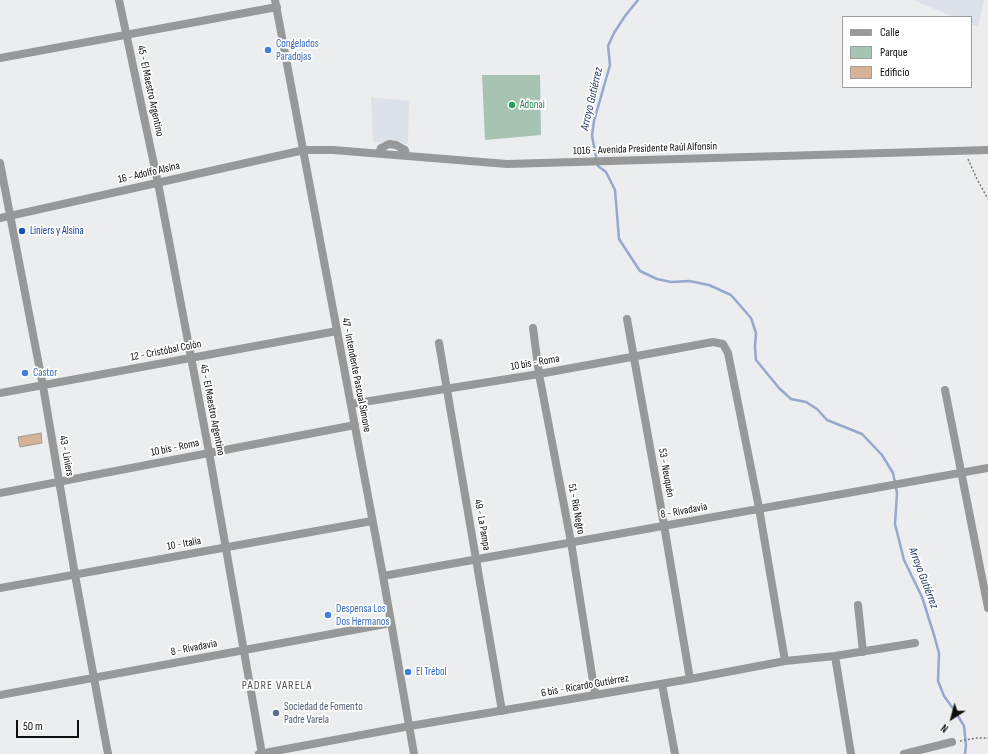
<!DOCTYPE html>
<html>
<head>
<meta charset="utf-8">
<style>
	body { margin:0 }
	#map { position:relative; width:988px; height:754px; overflow:hidden; background:#ecedef; font-family:"Sofia Sans Condensed",sans-serif }
	canvas { display:block }
	.legend { position:absolute; left:842px; top:16px; width:130px; height:72px; box-sizing:border-box; background:#fff; border:1px solid #9f9f9f; margin:0; padding:5px 7px; list-style:none; font-size:12px; color:#0f0f10 }
	.legend li { display:flex; align-items:center; gap:8px; height:20px }
	.legend b { width:20px; border:1px solid #9f9f9f }
	.north { position:absolute; left:932px; top:698px; width:40px; height:40px; -webkit-text-stroke:3px #fff; paint-order:stroke; rotate:216deg; font-size:11px; font-weight:700; line-height:16px; text-align:center; color:#0f0f10 }
	.north::after { content:''; display:block; margin:auto; width:14px; height:18px; background:#0f0f10; clip-path:polygon(50% 0,100% 100%,50% 72%,0 100%) }
	.scale { position:absolute; left:16px; top:720px; width:63px; height:18px; box-sizing:border-box; border:2px solid #0f0f10; border-top:0; padding-left:5px; font-size:12px; line-height:14px; white-space:nowrap; color:#0f0f10; -webkit-text-stroke:3px #fff; paint-order:stroke }
</style>
</head>
<body>
<div id="map">
<canvas width="988" height="754"></canvas>
<ul class="legend">
<li><b style="height:5px;background:#979899"></b>Calle</li>
<li><b style="height:11px;background:#a7c3b1"></b>Parque</li>
<li><b style="height:11px;background:#d7b296"></b>Edificio</li>
</ul>
<div class="north">N</div>
<div class="scale">50 m</div>
</div>
<script>
const ctx = document.querySelector('canvas').getContext('2d');
ctx.lineJoin = 'round';
function paint(path, color) { ctx.fillStyle = color; ctx.fill(path, 'evenodd'); }
const shape = rows => new Path2D(rows.map(r => 'M' + r).join(''));
function strokePath(path, color, width, dash) { ctx.strokeStyle = color; ctx.lineWidth = width; ctx.lineCap = dash ? 'butt' : 'round'; ctx.setLineDash(dash || []); ctx.stroke(path); }
function write(font, color, halo, rows, align = 'center') {
  ctx.font = font + ' "Sofia Sans Condensed",sans-serif'; ctx.lineWidth = 3.5; ctx.setLineDash([]); ctx.textBaseline = 'middle'; ctx.strokeStyle = halo; ctx.fillStyle = color; for (const [text, x, y, turn = 0] of rows) {
    ctx.save(); ctx.translate(x, y); ctx.rotate((+turn || 0) * Math.PI / 180); ctx.textAlign = isNaN(turn) ? turn : align; if (halo) ctx.strokeText(text, 0, 0); ctx.fillText(text, 0, 0); ctx.restore();
  }
}
paint(shape([
	[913,0,984,0,978,27,971,24,971,17,954,17],
	[371,97,409,101,408,144,373,142]
]), '#dde2ea');
paint(shape([
	[482,75,540,75,541,135,485,140]
]), '#a7c3b1');
strokePath(shape([
	[638,0,625,16,614,33,608,46,610,65,594,121,592,136,598,166,606,172,615,190,619,239,640,271,657,279,671,282,689,281,709,285,731,295,751,318,756,333,755,347,756,360,779,388,791,399,806,402,817,409,827,420,862,434,882,455,893,473,897,493,895,524,904,560,922,597,934,635,939,653,938,681,944,696,955,711,964,726,966,745,965,754]
]), '#96a8ce', 2.5);
const building = shape([
	[41,433,42,443,20,447,18,437,41,433]
]);
paint(building, '#d7b296');
strokePath(building, '#9e9c9b', 1);
strokePath(shape([
	[968,159,977,179,988,199],
	[960,741,977,738,988,738]
]), '#79797b', 1.5, [2, 2]);
strokePath(shape([
	[119,0,158,183,209,452,262,754],
	[275,0,383,576,414,754],
	[0,58,277,7],
	[379,153,381,148,389,144,396,145,405,150,406,155],
	[0,163,43,386,75,575,108,754],
	[0,218,304,150,333,150,507,164,988,150],
	[627,319,664,525,690,679],
	[533,328,539,374,571,542,595,694],
	[439,343,502,711],
	[945,390,988,608],
	[0,393,337,331],
	[351,404,539,374,713,342,723,344,728,353,759,508,785,661],
	[0,493,355,425],
	[383,576,988,468],
	[0,588,372,521],
	[858,605,863,652],
	[835,656,851,754],
	[662,684,675,754],
	[0,695,391,623],
	[259,754,410,726,690,679,785,661,835,656,915,643],
	[904,754,952,742]
]), '#979899', 8);
for (const [x, y, r, color] of [
	[268,50,4,"#3f7fe0"],
	[512,105,4,"#2e9e5b"],
	[22,231,4,"#1a4fb4"],
	[25,373,4,"#3f7fe0"],
	[328,615,4,"#3f7fe0"],
	[408,672,4,"#3f7fe0"],
	[276,713,4,"#5c6f8a"]
]) { const dot = new Path2D(); dot.arc(x, y, r, 0, 2 * Math.PI); ctx.fillStyle = color; ctx.fill(dot); strokePath(dot, '#fff', 1.5); }
write('11px', '#366cbe', '#fff', [
	["Congelados",276,44],
	["Paradojas",276,57],
	["Castor",33,373],
	["Despensa Los",336,609],
	["Dos Hermanos",336,622],
	["El Trébol",416,672]
], 'left');
write('11px', '#0f0f10', '#fff', [
	["45 - El Maestro Argentino",150,91,78],
	["1016 - Avenida Presidente Raúl Alfonsín",645,149,-2],
	["16 - Adolfo Alsina",149,173,-13],
	["12 - Cristóbal Colón",166,351,-11],
	["10 bis - Roma",535,363,-10],
	["47 - Intendente Pascual Simone",356,375,79],
	["45 - El Maestro Argentino",212,410,79],
	["10 bis - Roma",175,448,-12],
	["43 - Liniers",66,456,80],
	["53 - Neuquén",666,473,80],
	["51 - Río Negro",576,509,79],
	["8 - Rivadavia",684,511,-10],
	["49 - La Pampa",482,525,80],
	["10 - Italia",184,544,-10],
	["8 - Rivadavia",194,648,-11],
	["6 bis - Ricardo Gutiérrez",585,686,-10]
]);
write('11px', '#27864d', '#fff', [
	["Adonai",520,105]
], 'left');
write('11px', '#164399', '#fff', [
	["Liniers y Alsina",30,231]
], 'left');
write('11px', '#4e5e75', '#fff', [
	["Sociedad de Fomento",284,707],
	["Padre Varela",284,720]
], 'left');
write('italic 12px', '#1c305f', '#fff', [
	["Arroyo Gutiérrez",592,99,-77],
	["Arroyo Gutiérrez",923,578,69]
]);
ctx.letterSpacing = '1px';
write('12px', '#505153', '#fff', [
	["PADRE VARELA",277,686]
]);
ctx.letterSpacing = '0px';
</script>
</body>
</html>
